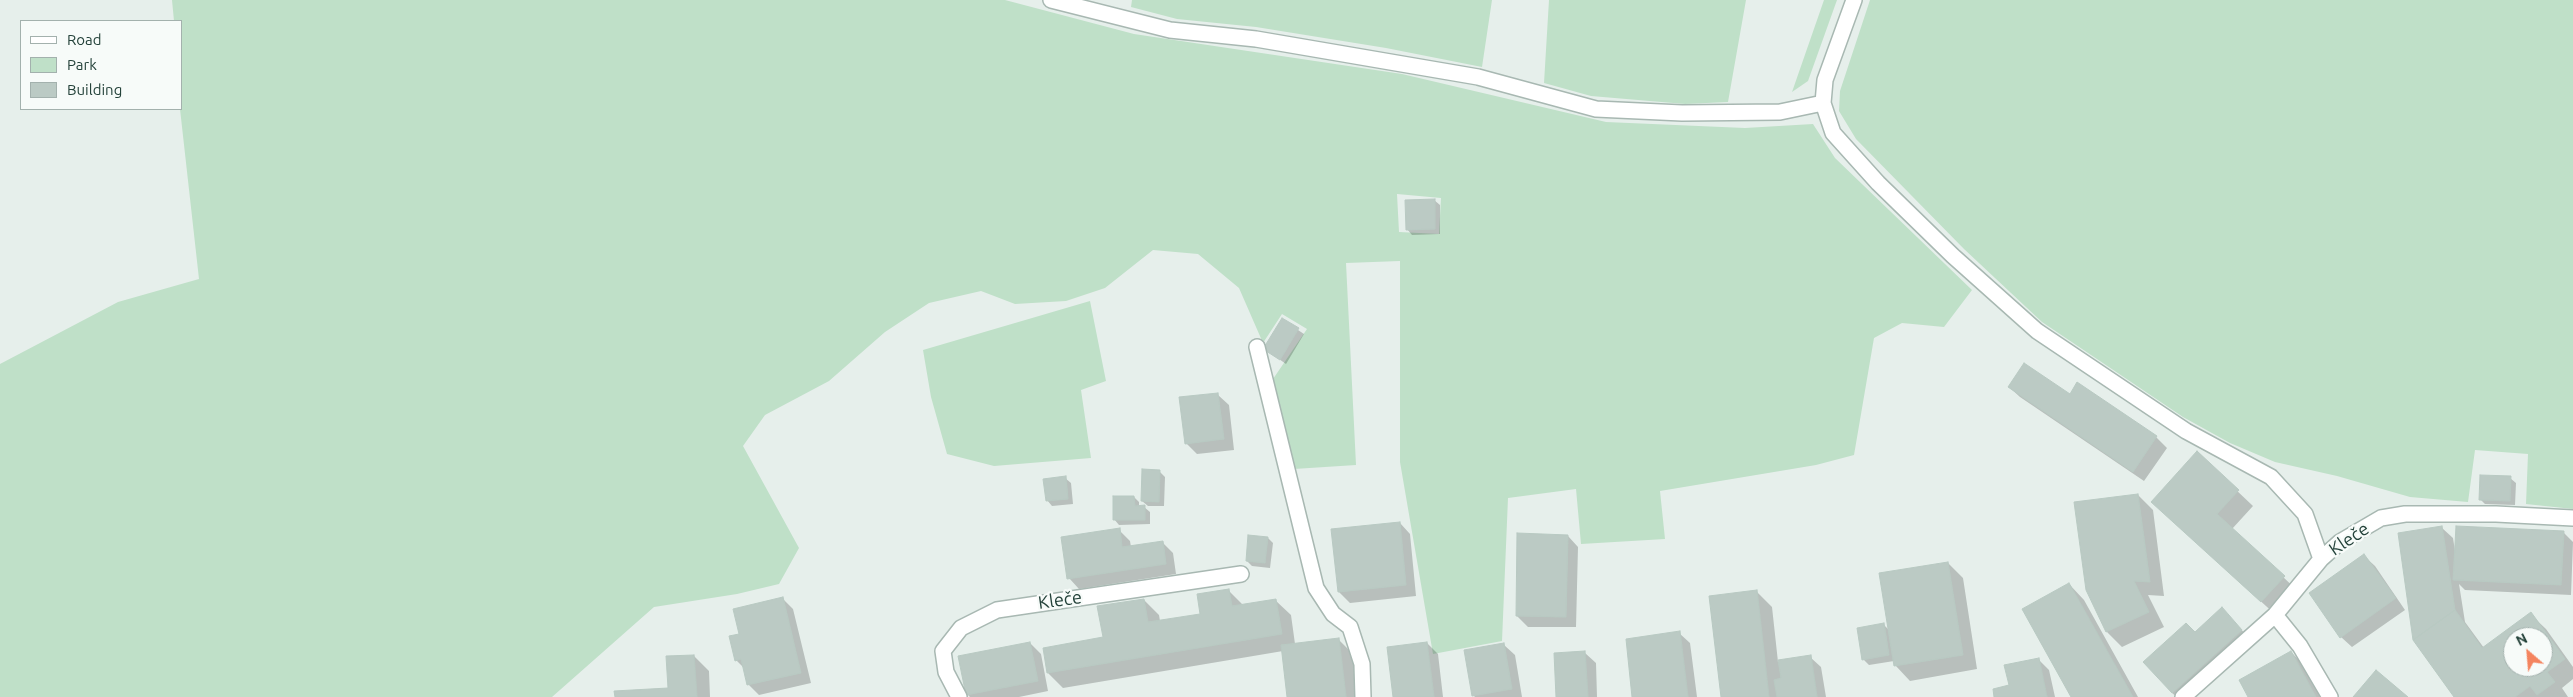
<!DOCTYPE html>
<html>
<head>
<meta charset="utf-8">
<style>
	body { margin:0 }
	#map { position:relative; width:2573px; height:697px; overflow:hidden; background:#e6efeb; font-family:Ubuntu,sans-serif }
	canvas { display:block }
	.legend { position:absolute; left:20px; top:20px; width:162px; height:90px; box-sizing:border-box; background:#f7fbf9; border:1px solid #a3b1ad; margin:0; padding:6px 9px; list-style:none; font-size:15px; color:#24423a }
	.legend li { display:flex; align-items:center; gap:10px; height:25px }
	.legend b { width:25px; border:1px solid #a3b1ad }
	.north { position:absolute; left:2503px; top:627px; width:50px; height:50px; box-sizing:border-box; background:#f7fbf9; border:1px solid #a3b1ad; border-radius:50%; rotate:333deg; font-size:14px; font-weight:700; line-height:20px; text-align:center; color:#24423a }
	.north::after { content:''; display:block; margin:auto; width:18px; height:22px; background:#f4845f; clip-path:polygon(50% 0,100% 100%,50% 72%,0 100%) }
</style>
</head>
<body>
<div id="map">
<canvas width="2573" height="697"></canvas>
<ul class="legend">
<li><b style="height:6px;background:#fff"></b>Road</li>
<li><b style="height:14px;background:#bfe0c8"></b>Park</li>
<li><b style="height:14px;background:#bbcac4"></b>Building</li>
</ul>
<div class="north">N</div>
</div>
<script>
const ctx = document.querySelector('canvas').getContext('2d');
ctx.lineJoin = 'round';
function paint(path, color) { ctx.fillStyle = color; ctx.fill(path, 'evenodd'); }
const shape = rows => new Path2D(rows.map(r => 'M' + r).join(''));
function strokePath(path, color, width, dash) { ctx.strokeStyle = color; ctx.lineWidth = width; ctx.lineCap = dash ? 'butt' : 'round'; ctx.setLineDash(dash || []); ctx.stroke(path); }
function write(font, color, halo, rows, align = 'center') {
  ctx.font = font + ' Ubuntu,sans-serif'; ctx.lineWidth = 4.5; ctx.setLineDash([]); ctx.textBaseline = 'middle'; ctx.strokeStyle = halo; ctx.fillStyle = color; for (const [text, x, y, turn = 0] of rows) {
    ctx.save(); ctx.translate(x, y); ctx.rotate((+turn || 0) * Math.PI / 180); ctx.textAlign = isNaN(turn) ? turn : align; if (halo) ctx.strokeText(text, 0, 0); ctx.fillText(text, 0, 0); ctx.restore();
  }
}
paint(shape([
	[172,0,1005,0,1134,34,1402,74,1606,122,1745,128,1813,124,1835,158,1972,290,1944,327,1902,323,1874,338,1854,455,1816,465,1660,491,1665,539,1581,544,1576,489,1508,498,1502,641,1433,654,1400,462,1400,261,1346,263,1356,465,1294,469,1273,379,1307,329,1282,314,1263,343,1239,288,1198,254,1153,250,1105,288,1066,301,1015,304,981,291,929,303,885,332,829,381,765,415,743,446,799,548,779,584,737,594,654,607,552,697,0,697,0,364,118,302,199,279,180,109,181,21,174,21],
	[1397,194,1441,198,1439,234,1399,232],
	[1132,0,1492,0,1482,67,1386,48,1256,27,1177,19,1131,7],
	[1549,0,1746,0,1728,102,1685,104,1591,96,1544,83],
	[1824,0,1837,0,1808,81,1792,92],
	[1870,0,2573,0,2573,509,2526,504,2528,454,2475,450,2468,502,2410,497,2337,476,2275,462,2230,443,2183,417,2042,322,1964,249,1856,139,1839,111,1840,91],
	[1090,301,1106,381,1081,390,1091,458,994,466,947,454,931,397,923,350]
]), '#bfe0c8');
paint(shape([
	[1434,200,1440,205,1440,234,1412,235,1407,229],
	[1283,320,1304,334,1286,364,1265,349],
	[2009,387,2156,437,2167,448,2144,481,2020,397],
	[1218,395,1229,405,1234,450,1197,454,1186,443],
	[2197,453,2253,506,2232,529,2299,592,2277,616,2168,517],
	[1159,471,1165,477,1164,506,1148,506,1142,501],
	[1065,478,1071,483,1073,504,1052,506,1047,500],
	[2510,478,2516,483,2515,505,2485,504,2480,499],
	[2138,495,2153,510,2164,596,2148,595,2164,627,2122,647,2107,632,2087,590],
	[1134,497,1139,502,1139,507,1144,507,1150,512,1150,524,1119,525,1114,519],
	[1400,523,1410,534,1416,596,1350,603,1339,592],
	[2442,528,2453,538,2455,551,2563,532,2573,542,2571,595,2465,590,2459,584,2465,622,2484,648,2530,614,2546,629,2573,667,2573,679,2562,688,2568,697,2456,697],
	[2513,637,2543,637,2543,667,2513,667],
	[1119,530,1130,541,1131,547,1162,542,1173,553,1176,574,1079,589,1069,578],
	[1568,536,1578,547,1576,627,1528,627,1517,616],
	[1268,538,1273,543,1270,568,1252,566,1247,561],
	[2364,556,2375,566,2405,610,2352,647,2341,637],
	[1948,563,1963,578,1977,669,1910,681,1895,665,1894,661,1869,665,1864,660,1883,624,1889,630],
	[2069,584,2084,600,2138,697,2073,697],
	[1228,590,1244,606,1275,600,1291,615,1295,644,1338,639,1353,654,1359,697,1289,697,1283,651,1063,688,1048,673,1104,638,1144,600,1159,615,1160,621,1202,615],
	[1757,592,1772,607,1778,662,1810,657,1821,667,1826,697,1722,697],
	[782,598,793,609,811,683,759,695,748,684,744,668,736,660,741,635],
	[2222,609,2252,641,2177,697,2172,693,2195,634],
	[1679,633,1690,643,1697,697,1634,697],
	[1030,643,1041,654,1048,691,1019,697,970,697,967,694],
	[1427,643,1438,654,1443,697,1394,697],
	[1504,645,1515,655,1522,697,1475,697,1473,695],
	[2291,652,2302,663,2320,697,2250,697],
	[1585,653,1596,663,1597,697,1557,697],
	[694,656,709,671,710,697,616,697,670,689],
	[2038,659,2049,670,2055,697,1996,697]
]), '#0003');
const building = shape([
	[1435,199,1435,229,1406,230,1405,200,1435,199],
	[1282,318,1299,328,1280,360,1263,349,1282,318],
	[2024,363,2070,394,2077,382,2157,436,2133,472,2008,387,2024,363],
	[1218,393,1224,439,1185,444,1179,397,1218,393],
	[2197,451,2239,490,2217,514,2285,576,2261,602,2151,502,2197,451],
	[1142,469,1160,470,1159,502,1141,501,1142,469],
	[2480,475,2511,476,2510,501,2479,500,2480,475],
	[1066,476,1068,499,1046,501,1043,479,1066,476],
	[2138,494,2150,582,2134,581,2149,612,2106,632,2086,590,2074,502,2138,494],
	[1113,496,1134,496,1135,506,1145,505,1145,520,1113,520,1113,496],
	[1400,522,1406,585,1338,592,1331,529,1400,522],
	[2442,526,2455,610,2413,640,2398,533,2442,526],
	[2456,526,2564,531,2561,585,2453,580,2456,526],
	[1120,528,1122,547,1163,541,1166,564,1067,579,1061,537,1120,528],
	[1517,533,1568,535,1566,617,1516,616,1517,533],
	[1248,535,1268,537,1265,563,1246,561,1248,535],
	[2364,554,2396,598,2340,638,2309,593,2364,554],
	[1948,562,1963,655,1894,666,1879,573,1948,562],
	[2069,583,2133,697,2071,697,2022,609,2069,583],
	[1229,589,1232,606,1276,599,1282,634,1047,673,1043,648,1103,637,1097,606,1144,599,1148,622,1200,614,1197,594,1229,589],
	[1757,590,1769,697,1721,697,1709,596,1757,590],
	[783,597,801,673,747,685,741,659,735,661,729,636,739,634,733,609,783,597],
	[2222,607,2242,630,2172,693,2143,662,2186,623,2195,632,2222,607],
	[2455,610,2482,648,2531,612,2565,659,2547,672,2555,682,2537,695,2530,686,2515,697,2454,697,2413,640,2455,610],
	[2513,637,2543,637,2543,667,2513,667,2513,637],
	[1884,623,1889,655,1862,660,1857,628,1884,623],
	[1680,631,1688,697,1632,697,1626,639,1680,631],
	[1339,638,1346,697,1287,697,1281,645,1339,638],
	[1030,642,1038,681,966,695,958,656,1030,642],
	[1427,642,1434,697,1393,697,1387,647,1427,642],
	[1504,643,1512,689,1472,696,1464,650,1504,643],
	[1585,651,1588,697,1556,697,1554,653,1585,651],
	[2291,651,2316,697,2248,697,2239,680,2291,651],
	[694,655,697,697,615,697,614,691,668,688,666,656,694,655],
	[1811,655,1817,697,1777,697,1774,680,1781,678,1778,660,1811,655],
	[2039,658,2047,697,1994,697,1993,689,2009,685,2004,665,2039,658],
	[2376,670,2408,697,2353,697,2376,670]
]);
paint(building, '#bbcac4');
strokePath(building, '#b8c9c2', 1);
const minor = shape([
	[1051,0,1170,30,1256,39,1478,77,1596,109,1682,113,1780,112,1823,103],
	[1854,0,1825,80,1823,103,1833,133,1878,183,1953,256,2037,331,2186,431,2271,477,2305,514,2321,559],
	[1257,347,1316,588,1333,614,1350,627,1362,664,1363,697],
	[2275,615,2300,646,2330,697],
	[959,697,946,672,943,651,961,628,997,610,1241,574],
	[2183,697,2275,615,2321,559,2340,542,2381,518,2405,514,2496,514,2573,518]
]);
strokePath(minor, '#a8b8b2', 18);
strokePath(minor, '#fff', 15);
write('18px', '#24423a', '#f7fbf9', [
	["Kleče",2349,539,-34],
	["Kleče",1060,600,-8]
]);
</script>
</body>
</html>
